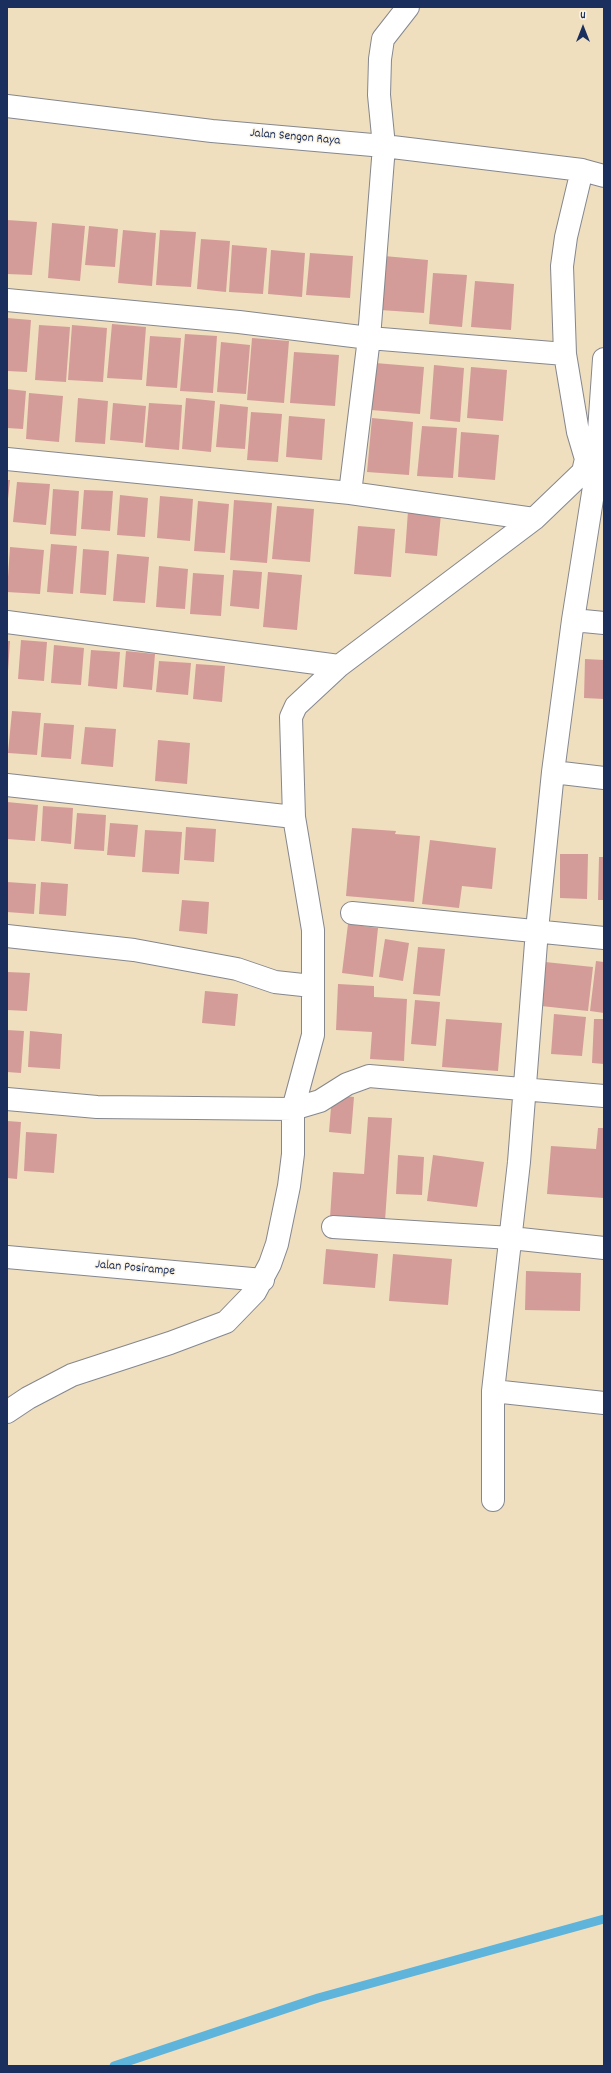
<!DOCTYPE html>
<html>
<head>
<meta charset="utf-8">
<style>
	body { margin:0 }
	#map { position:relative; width:611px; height:2073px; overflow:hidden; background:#efdfbf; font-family:Dekko,sans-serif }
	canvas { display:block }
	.frame { position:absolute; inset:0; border:8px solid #1b2f5e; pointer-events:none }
	.north { position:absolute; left:563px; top:8px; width:40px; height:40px; -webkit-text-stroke:3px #fcf5e5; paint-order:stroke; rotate:0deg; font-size:11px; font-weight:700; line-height:16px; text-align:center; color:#1b2f5e }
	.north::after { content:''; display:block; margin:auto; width:14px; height:18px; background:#1b2f5e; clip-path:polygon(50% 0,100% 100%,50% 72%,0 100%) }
</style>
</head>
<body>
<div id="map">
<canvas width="611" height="2073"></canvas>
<div class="frame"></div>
<div class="north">U</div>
</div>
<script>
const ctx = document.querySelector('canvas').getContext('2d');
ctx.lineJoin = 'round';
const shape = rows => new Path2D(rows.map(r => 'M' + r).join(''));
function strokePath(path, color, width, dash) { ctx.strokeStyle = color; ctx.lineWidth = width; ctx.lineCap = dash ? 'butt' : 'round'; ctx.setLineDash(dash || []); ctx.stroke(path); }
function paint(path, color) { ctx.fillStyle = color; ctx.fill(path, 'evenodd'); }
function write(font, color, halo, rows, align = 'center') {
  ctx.font = font + ' Dekko,sans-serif'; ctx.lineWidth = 3; ctx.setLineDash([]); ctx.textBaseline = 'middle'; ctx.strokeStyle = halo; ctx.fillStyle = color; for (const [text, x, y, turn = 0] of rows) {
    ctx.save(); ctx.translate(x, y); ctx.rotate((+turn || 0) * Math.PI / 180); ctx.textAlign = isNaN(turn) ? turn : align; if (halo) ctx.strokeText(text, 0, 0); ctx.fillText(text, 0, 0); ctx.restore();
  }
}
strokePath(shape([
	[114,2066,318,1998,604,1919]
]), '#5eb4db', 9);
paint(shape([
	[7,220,37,222,32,275,7,274],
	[52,223,85,226,80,281,48,278],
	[89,226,118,229,115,267,85,265],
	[123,230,156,233,152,286,118,283],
	[160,230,196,232,191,287,156,285],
	[201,239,230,241,226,292,197,289],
	[232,245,267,248,263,294,229,292],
	[271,250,305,253,302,297,268,294],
	[310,253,353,256,350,298,306,295],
	[384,256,428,260,424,313,380,310],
	[433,273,467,275,462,327,429,324],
	[475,281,514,284,511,330,471,327],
	[7,318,31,320,27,372,7,371],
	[112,324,146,327,142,380,107,378],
	[39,325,70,327,66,382,35,380],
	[72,325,107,328,103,382,68,380],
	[185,334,217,336,213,393,180,391],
	[150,336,181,338,177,388,146,386],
	[252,338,289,341,284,403,247,400],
	[221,342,250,345,246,394,217,392],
	[294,352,339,355,335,406,290,403],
	[375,363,424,367,420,414,371,410],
	[434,365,464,368,460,422,430,419],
	[471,367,507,370,503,421,467,418],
	[7,389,26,391,23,429,7,428],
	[29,393,63,396,59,442,26,439],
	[78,398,108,401,105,444,75,442],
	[186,398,215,401,211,452,182,449],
	[113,403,146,406,143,443,110,440],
	[149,403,182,405,179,450,145,447],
	[220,404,248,407,245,449,216,447],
	[251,412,282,414,278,462,247,460],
	[289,416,325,419,322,460,286,457],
	[372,418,413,422,409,475,367,472],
	[422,426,457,428,453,478,417,476],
	[461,432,499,435,495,480,458,477],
	[7,480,10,480,8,499,7,499],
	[17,482,50,484,46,525,13,522],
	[53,489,79,491,76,536,50,534],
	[84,490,113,491,110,531,81,529],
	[120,495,148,498,145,537,117,535],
	[160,496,193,499,190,541,157,538],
	[234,500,272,503,267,563,230,560],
	[198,501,229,504,225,553,194,551],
	[277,506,314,509,310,562,272,559],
	[408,511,441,514,437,556,405,553],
	[358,526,395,529,391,577,354,574],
	[51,544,77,546,73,594,47,592],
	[10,547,44,550,40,594,7,592],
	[83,549,109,551,106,595,80,593],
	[117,554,149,557,145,603,113,601],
	[159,566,188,569,185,609,156,607],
	[233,570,262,572,259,609,230,606],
	[268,572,302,575,297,630,263,627],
	[193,573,224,575,221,616,190,614],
	[21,640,47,642,44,681,18,679],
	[7,641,10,641,8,671,7,671],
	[54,645,84,648,81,685,51,683],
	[91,650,120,652,117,689,88,686],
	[126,651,155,654,152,690,123,687],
	[585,659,604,660,604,699,584,698],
	[159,661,191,663,188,695,156,692],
	[196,664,225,666,222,702,193,699],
	[12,711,41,713,37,755,8,753],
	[44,723,74,725,71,759,41,757],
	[85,727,116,729,113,767,81,764],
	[158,740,190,743,187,784,155,781],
	[7,802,38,805,35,841,7,839],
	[43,806,73,808,71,844,41,841],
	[77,813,106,815,104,851,74,849],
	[110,823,138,825,135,857,107,855],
	[186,827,216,829,214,862,184,860],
	[352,828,396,831,395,834,420,836,414,902,346,896],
	[145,830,182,832,179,874,142,872],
	[430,840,496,848,492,889,462,886,459,908,422,904],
	[560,854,588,854,587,899,560,898],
	[599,857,604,857,604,900,598,900],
	[7,882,36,884,34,914,7,912],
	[41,882,68,884,66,916,39,914],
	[182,900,209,902,207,934,179,931],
	[348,924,378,928,373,977,342,973],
	[385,939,409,943,403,981,379,977],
	[418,947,445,949,440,996,413,994],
	[596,961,604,962,604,1013,590,1011],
	[545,962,593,967,588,1011,541,1006],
	[7,972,30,973,27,1011,7,1010],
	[338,984,374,986,374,997,407,999,404,1061,370,1059,372,1032,336,1030],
	[205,991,238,994,235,1026,202,1023],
	[415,1000,440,1002,436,1046,411,1044],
	[554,1014,586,1017,582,1056,551,1054],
	[446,1019,502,1023,498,1071,442,1067],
	[594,1019,604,1019,604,1064,592,1063],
	[7,1030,24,1031,21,1073,7,1072],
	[30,1031,62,1034,60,1069,28,1067],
	[332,1095,354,1097,351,1134,329,1132],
	[368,1117,392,1118,385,1221,330,1218,333,1172,364,1174],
	[7,1121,21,1122,17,1179,7,1178],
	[598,1128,604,1128,604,1198,547,1194,551,1146,596,1149],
	[26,1132,57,1134,54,1173,24,1171],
	[398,1155,424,1157,422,1195,396,1194],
	[433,1155,484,1162,477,1207,427,1201],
	[326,1249,378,1254,375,1288,323,1284],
	[393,1254,452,1259,448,1305,389,1301],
	[526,1271,581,1273,580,1311,525,1310]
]), '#d49c98');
const minor = shape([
	[7,106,212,131,384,146,582,170,604,176],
	[7,300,239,322,369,338,565,354],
	[7,459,350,493,534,519],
	[350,493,369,338,384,146,379,95,380,59,383,39,408,7],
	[573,620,604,623],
	[7,622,339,666],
	[553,772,604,778],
	[7,785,294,817],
	[352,913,604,938],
	[7,936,134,950,237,969,275,982,312,986],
	[7,1099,97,1107,293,1109,320,1101,347,1084,369,1076,604,1096],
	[333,1227,511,1238,604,1248],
	[7,1257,263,1280],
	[493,1391,604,1403],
	[7,1412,28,1398,72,1375,170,1343,226,1322,255,1292,270,1264,277,1244,289,1186,293,1154,293,1109,313,1035,313,930,294,817,291,717,296,706,339,666,534,519,583,472,586,459,578,432,565,354,562,266,566,237,582,170],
	[493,1500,493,1391,519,1162,537,930,553,772,573,620,596,474,604,359]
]);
strokePath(minor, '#85878e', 24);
strokePath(minor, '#fff', 22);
write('13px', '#1b2f5e', '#fcf5e5', [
	["Jalan Sengon Raya",295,138,5],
	["Jalan Posirampe",135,1269,5]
]);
</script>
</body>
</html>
